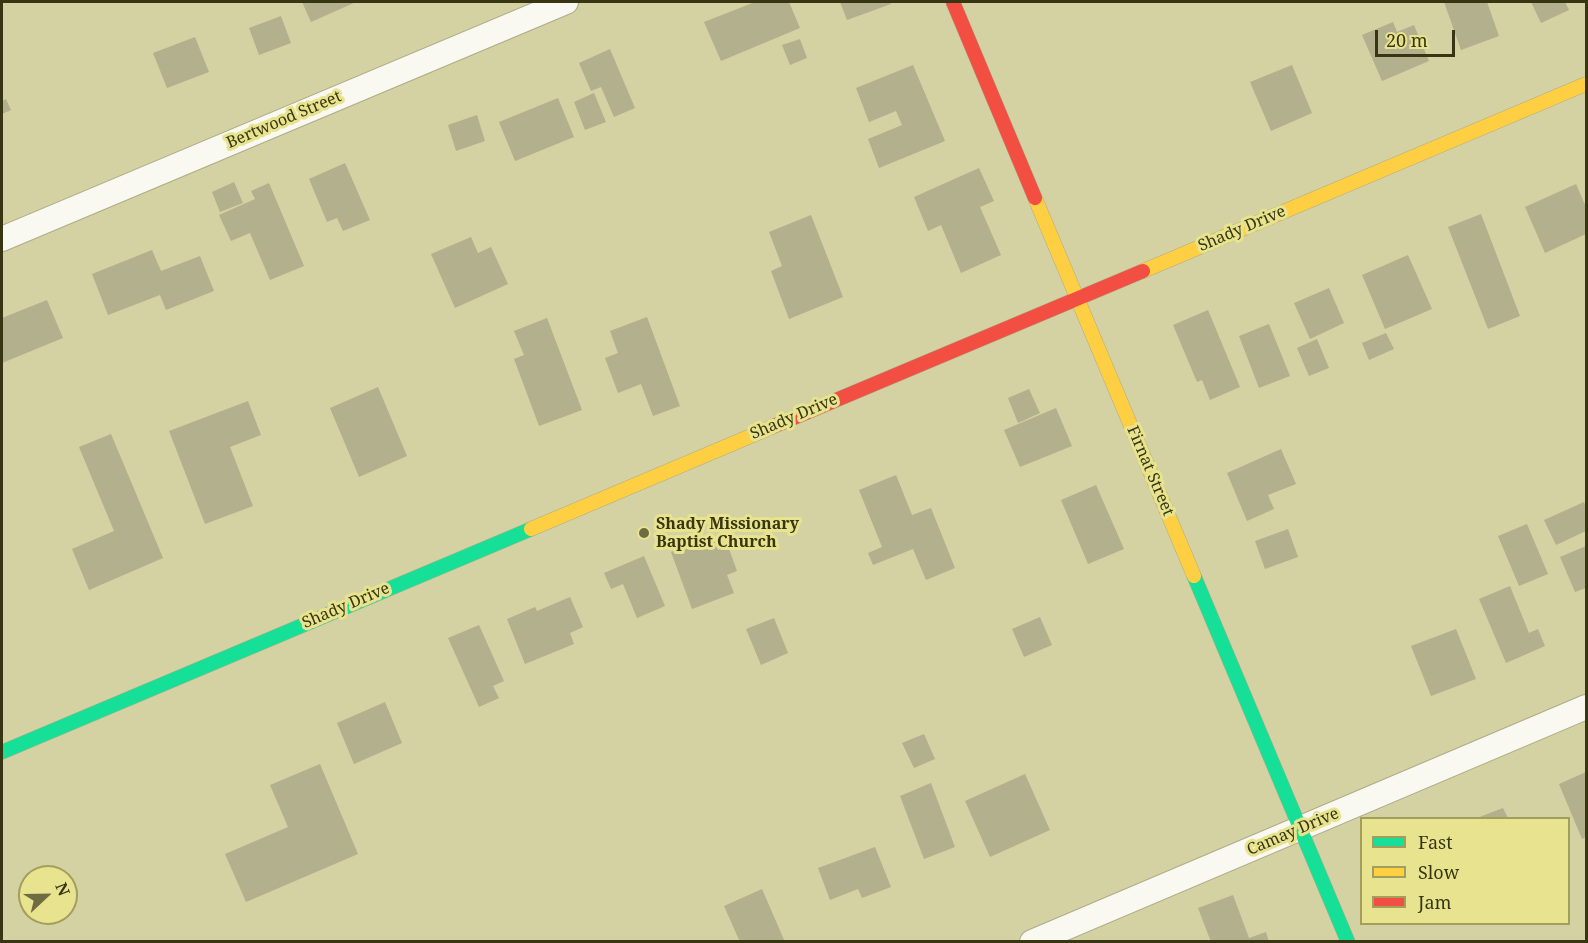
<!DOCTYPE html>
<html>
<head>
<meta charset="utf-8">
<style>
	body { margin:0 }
	#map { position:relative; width:1588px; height:943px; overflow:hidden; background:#d4d1a2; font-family:"Noto Serif",serif }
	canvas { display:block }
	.frame { position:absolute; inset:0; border:3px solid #383612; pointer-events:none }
	.legend { position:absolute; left:1360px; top:817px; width:210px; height:108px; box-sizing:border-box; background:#e8e38e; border:2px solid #a29e5c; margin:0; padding:8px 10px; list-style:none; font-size:18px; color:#383612 }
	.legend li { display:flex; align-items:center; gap:12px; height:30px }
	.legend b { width:30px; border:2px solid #a29e5c }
	.north { position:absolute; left:18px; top:865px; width:60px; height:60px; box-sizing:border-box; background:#e8e38e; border:2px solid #a29e5c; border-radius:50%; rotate:68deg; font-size:16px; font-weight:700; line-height:24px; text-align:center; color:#383612 }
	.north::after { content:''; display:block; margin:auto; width:21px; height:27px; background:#6f6c44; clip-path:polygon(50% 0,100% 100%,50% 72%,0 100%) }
	.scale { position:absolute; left:1375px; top:30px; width:80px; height:27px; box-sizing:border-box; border:3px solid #383612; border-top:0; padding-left:8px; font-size:18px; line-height:21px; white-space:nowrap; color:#383612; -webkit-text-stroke:4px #e8e38e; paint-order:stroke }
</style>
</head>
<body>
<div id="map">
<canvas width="1588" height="943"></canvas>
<div class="frame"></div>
<ul class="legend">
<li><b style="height:8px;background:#16e098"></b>Fast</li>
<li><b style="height:8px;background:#ffcf43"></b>Slow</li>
<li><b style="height:8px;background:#f24e42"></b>Jam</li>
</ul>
<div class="north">N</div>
<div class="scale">20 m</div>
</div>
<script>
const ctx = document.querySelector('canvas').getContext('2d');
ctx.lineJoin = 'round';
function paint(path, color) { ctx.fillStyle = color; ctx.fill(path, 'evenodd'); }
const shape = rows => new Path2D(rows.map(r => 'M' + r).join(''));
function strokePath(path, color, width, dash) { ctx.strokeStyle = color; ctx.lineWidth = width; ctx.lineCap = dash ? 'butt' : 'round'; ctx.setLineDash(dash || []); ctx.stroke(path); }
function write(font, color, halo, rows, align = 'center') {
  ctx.font = font + ' "Noto Serif",serif'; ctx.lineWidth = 6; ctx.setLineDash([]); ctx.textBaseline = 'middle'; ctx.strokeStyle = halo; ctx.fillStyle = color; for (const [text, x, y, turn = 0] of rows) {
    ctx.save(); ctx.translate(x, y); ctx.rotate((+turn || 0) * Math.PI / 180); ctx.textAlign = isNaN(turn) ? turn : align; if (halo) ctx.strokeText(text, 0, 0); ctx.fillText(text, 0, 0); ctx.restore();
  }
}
paint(shape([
	[302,2,356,2,311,22],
	[755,2,789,2,800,28,721,61,704,22],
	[840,2,890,2,891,4,847,20],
	[1444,2,1487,2,1499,36,1461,50],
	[1531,2,1565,2,1569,10,1541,23],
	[281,16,291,43,259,55,249,28],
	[1393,22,1397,32,1414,25,1429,61,1382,81,1362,35],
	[195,37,209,72,167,88,153,53],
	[800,39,807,58,790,65,782,45],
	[610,49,635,108,614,117,601,87,591,91,579,63],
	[913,65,945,141,879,168,868,139,902,125,896,111,869,122,856,88],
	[1292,65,1312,113,1271,131,1250,82],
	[594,93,606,122,585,130,574,102],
	[558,98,574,137,515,161,499,122],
	[6,99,11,110,2,114,2,101],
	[477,115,485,141,456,151,448,125],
	[345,163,370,220,343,231,337,218,327,222,309,179],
	[979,168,994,201,980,207,1001,255,961,273,941,225,928,231,914,197],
	[234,182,243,203,220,212,212,192],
	[269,183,304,266,270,280,250,233,231,241,219,215,255,199,251,191],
	[1576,184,1586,207,1586,234,1545,253,1525,207],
	[1481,214,1520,316,1488,329,1448,227],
	[811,215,843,297,789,319,771,271,782,266,769,232],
	[471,237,478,253,491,247,508,284,455,308,431,254],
	[152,250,161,271,200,256,214,291,166,310,160,295,108,315,92,274],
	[1408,255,1432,309,1385,329,1362,275],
	[1329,288,1344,323,1310,339,1294,303],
	[47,300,63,338,2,363,2,318],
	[1208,310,1240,387,1210,400,1202,380,1197,382,1173,325],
	[647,317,680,406,653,416,641,384,618,393,605,358,618,353,610,331],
	[547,318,582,410,539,426,514,359,524,355,514,331],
	[1269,324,1290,376,1259,388,1239,336],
	[1386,333,1394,349,1369,360,1362,343],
	[1317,339,1329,368,1309,376,1297,348],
	[378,387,407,456,359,477,330,408],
	[1029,389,1040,413,1018,423,1008,398],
	[248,401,261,435,230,447,253,506,205,524,169,431],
	[1056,408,1072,446,1020,467,1004,430],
	[111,434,163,558,89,590,72,549,114,531,79,447],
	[1281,449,1296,484,1268,495,1274,509,1247,521,1227,473],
	[896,475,912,515,931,508,955,568,926,580,913,549,873,565,868,553,882,547,859,490],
	[1096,485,1124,549,1088,564,1061,500],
	[1584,502,1586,508,1586,531,1556,545,1544,520],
	[1527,524,1548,574,1519,586,1498,536],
	[1288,529,1298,557,1265,569,1255,541],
	[713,536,718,550,728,546,737,571,727,575,734,593,692,609,671,552],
	[1586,546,1586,588,1575,592,1560,557],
	[644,556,665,606,637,618,623,584,611,589,604,573],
	[1510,586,1529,633,1538,629,1545,646,1506,663,1479,599],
	[570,597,583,627,570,633,574,644,525,664,507,619,535,607,537,611],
	[1040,617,1052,645,1024,657,1012,629],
	[774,618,788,653,761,665,746,629],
	[479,625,504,681,493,686,499,698,479,707,448,638],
	[1456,629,1476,679,1431,696,1411,646],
	[385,702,402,743,354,764,337,723],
	[924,734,935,759,914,768,902,743],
	[320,764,358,854,246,902,225,854,288,827,270,785],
	[1586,772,1586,837,1582,839,1559,784],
	[1025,774,1050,830,990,857,965,801],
	[931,783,955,847,924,859,900,796],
	[1503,808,1508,818,1477,818],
	[875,847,891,887,862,898,858,889,830,900,818,868],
	[762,889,785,942,740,942,724,906],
	[1233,895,1249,938,1266,932,1269,942,1211,942,1198,908]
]), '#b2b08d');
const street = shape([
	[2,239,566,2],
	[1032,942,1586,707]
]);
const fast = shape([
	[1194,576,1348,942],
	[2,752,531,529]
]);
const slow = shape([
	[1035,198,1194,576],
	[1143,271,1586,84],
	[531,529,772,427]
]);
const jam = shape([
	[953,2,1035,198],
	[772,427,1143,271]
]);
strokePath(street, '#aeac86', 26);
strokePath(fast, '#aeac86', 15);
strokePath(slow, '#aeac86', 15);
strokePath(jam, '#aeac86', 15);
strokePath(street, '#f9f8f1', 24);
strokePath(fast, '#16e098', 14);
strokePath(slow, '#ffcf43', 14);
strokePath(jam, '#f24e42', 14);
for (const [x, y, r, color] of [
	[644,533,6,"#6f6c44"]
]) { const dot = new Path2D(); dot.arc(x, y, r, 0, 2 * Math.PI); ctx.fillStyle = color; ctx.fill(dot); strokePath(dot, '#e8e38e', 2); }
write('16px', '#383612', '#e8e38e', [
	["Bertwood Street",284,120,-23],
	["Shady Drive",1242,229,-23],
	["Shady Drive",794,417,-23],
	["Firnat Street",1150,471,67],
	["Shady Drive",346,606,-23],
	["Camay Drive",1293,832,-23]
]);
write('bold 16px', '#383612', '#e8e38e', [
	["Shady Missionary",656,524],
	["Baptist Church",656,542]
], 'left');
</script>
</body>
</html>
